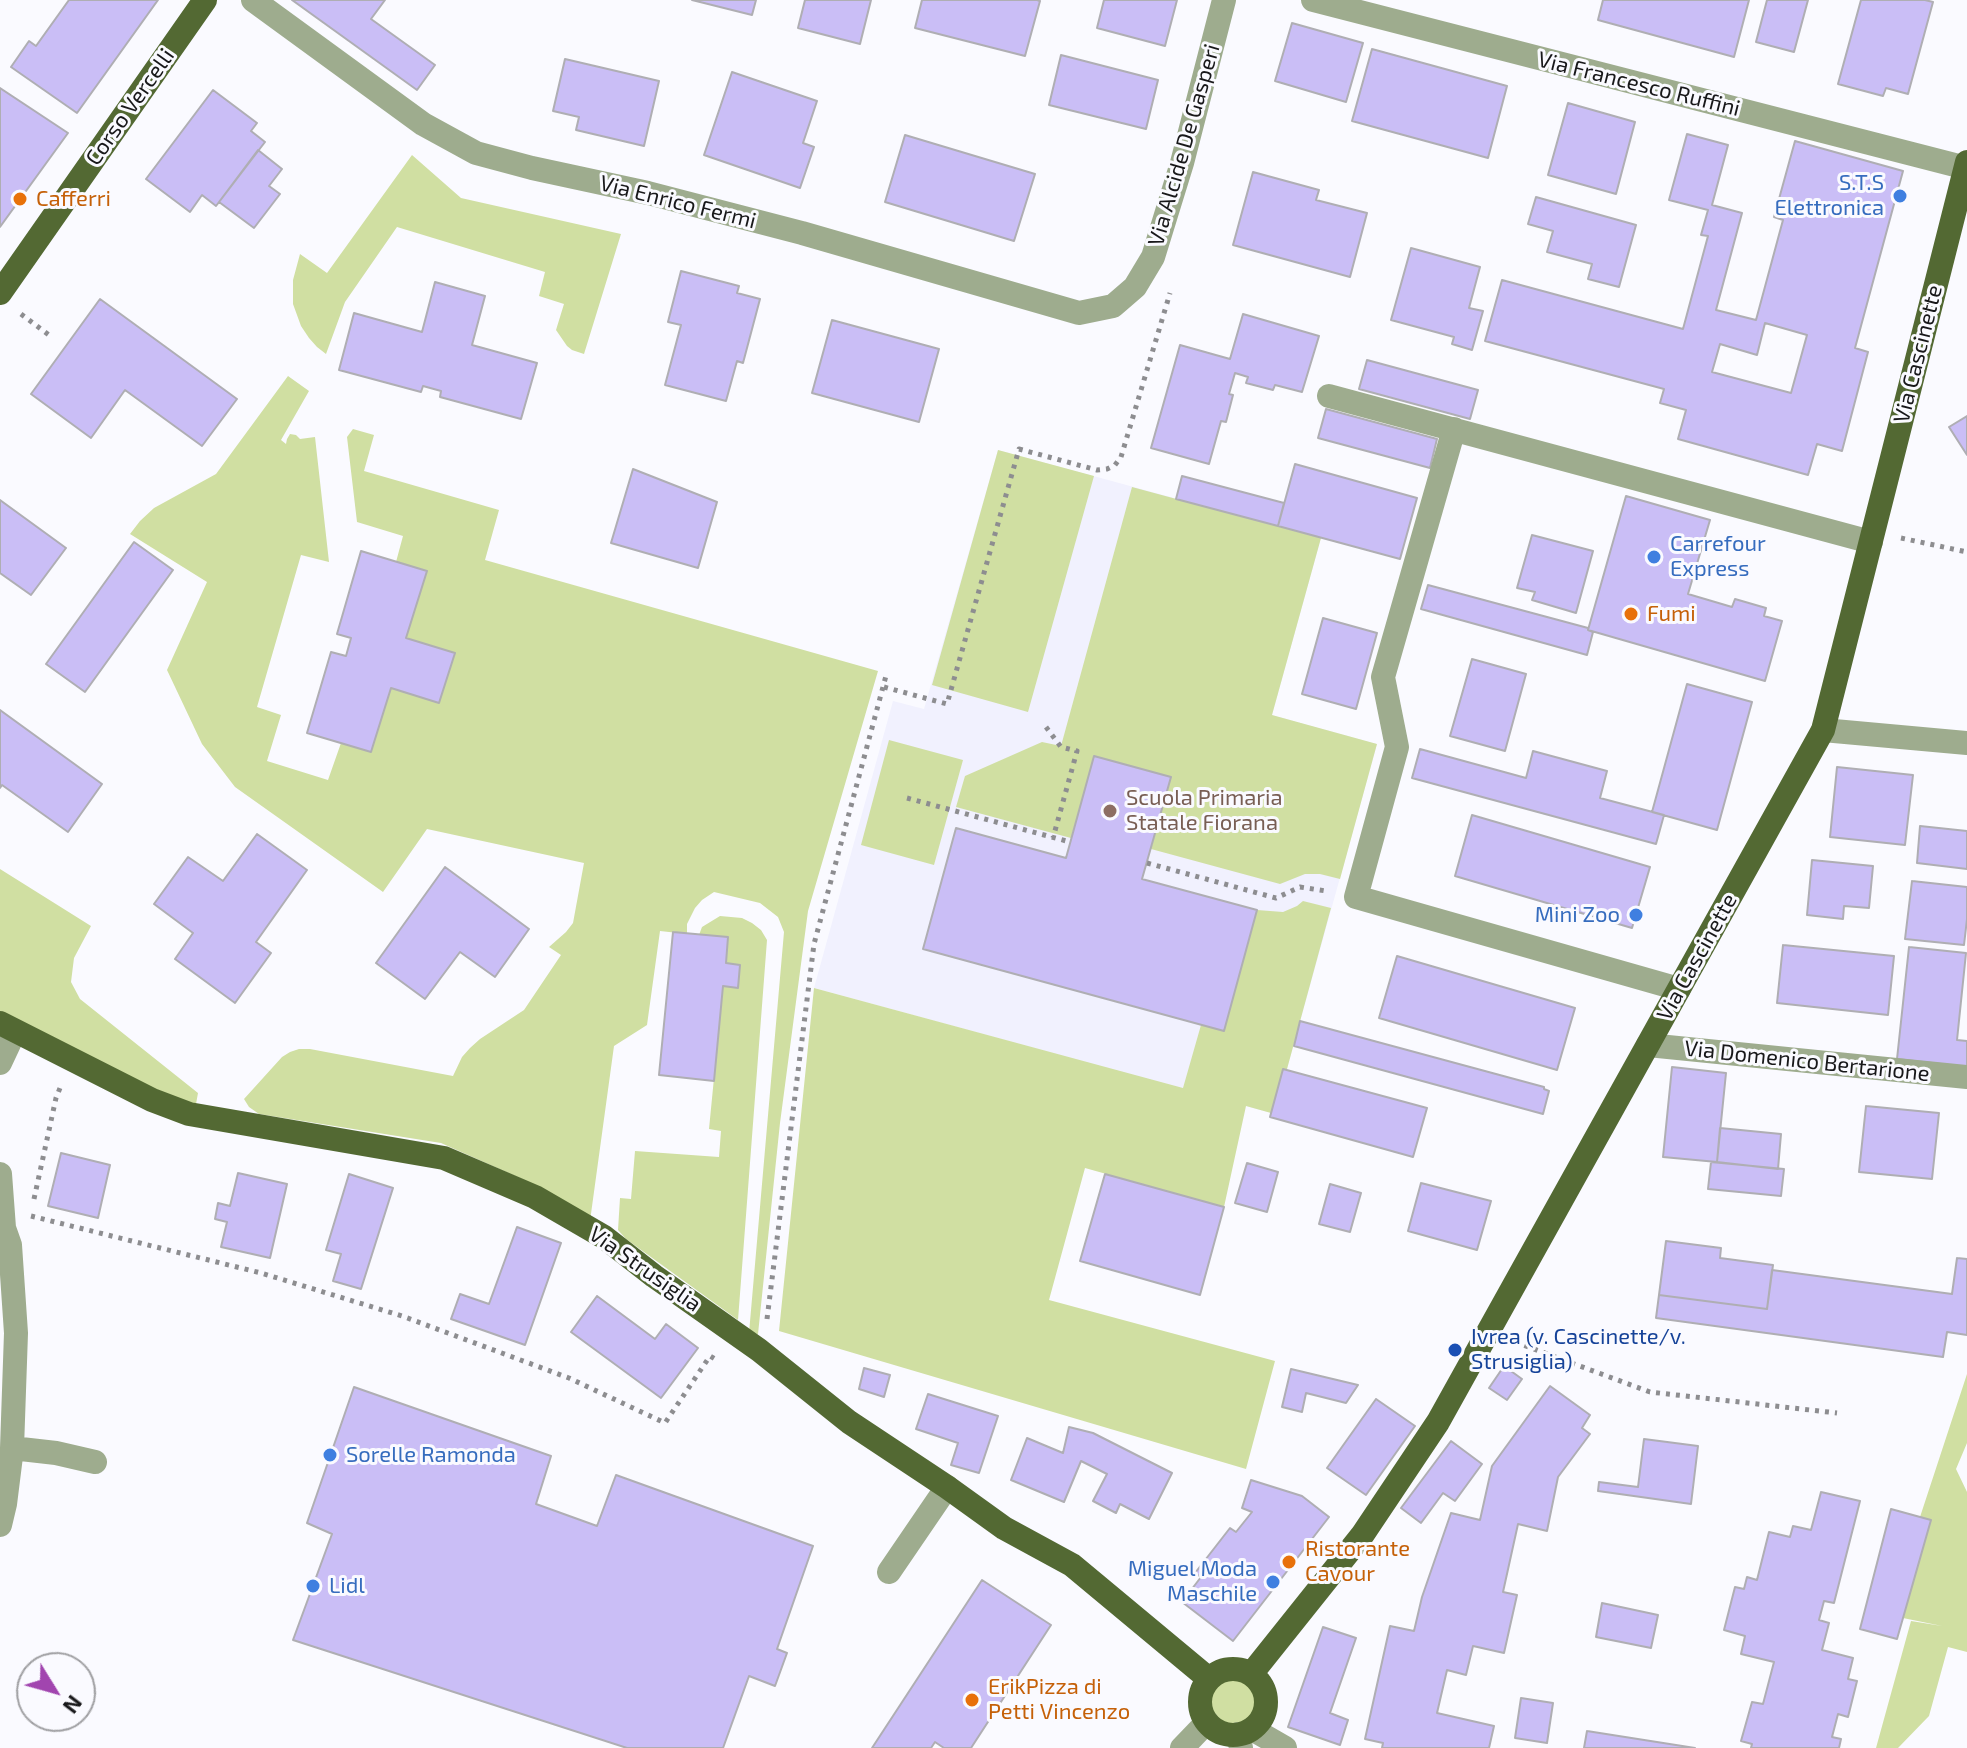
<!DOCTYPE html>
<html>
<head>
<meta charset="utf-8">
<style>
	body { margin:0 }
	#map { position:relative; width:1967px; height:1748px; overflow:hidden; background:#fafaff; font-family:"Exo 2",sans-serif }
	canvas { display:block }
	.north { position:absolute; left:16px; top:1652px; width:80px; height:80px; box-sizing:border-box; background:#fafaff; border:2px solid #a0a0a3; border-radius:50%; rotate:127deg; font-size:22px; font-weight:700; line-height:32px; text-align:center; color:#18181a }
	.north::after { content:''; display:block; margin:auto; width:28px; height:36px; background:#a145af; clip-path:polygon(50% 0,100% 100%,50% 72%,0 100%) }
</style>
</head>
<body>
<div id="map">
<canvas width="1967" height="1748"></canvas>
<div class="north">N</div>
</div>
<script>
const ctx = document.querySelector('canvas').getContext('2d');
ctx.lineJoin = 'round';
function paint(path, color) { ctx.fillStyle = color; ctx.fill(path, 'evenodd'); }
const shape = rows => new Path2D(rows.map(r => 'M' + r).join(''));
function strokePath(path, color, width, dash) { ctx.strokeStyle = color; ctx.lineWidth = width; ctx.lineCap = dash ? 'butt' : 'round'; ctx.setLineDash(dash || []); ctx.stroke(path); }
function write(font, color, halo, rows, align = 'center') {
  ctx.font = font + ' "Exo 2",sans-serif'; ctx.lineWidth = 6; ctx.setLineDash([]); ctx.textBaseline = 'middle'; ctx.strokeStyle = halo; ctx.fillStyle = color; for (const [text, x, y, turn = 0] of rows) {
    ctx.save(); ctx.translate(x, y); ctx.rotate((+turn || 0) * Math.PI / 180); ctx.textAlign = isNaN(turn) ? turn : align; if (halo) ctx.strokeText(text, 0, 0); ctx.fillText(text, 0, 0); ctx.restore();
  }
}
paint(shape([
	[998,450,1321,538,1272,715,1377,744,1287,1069,1283,1069,1271,1113,814,988,893,701,924,709]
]), '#f1f1fe');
paint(shape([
	[412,155,461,198,621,234,584,354,572,350,567,346,556,330,564,304,539,296,545,272,397,227,345,302,326,354,317,347,309,338,301,326,293,304,293,280,300,254,327,273],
	[288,376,309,391,281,440,286,444,287,439,290,434,296,435,300,439,315,437,329,562,301,555,257,707,281,715,267,761,328,780,341,743,371,752,391,688,439,702,455,654,406,638,396,562,403,536,357,522,347,437,353,429,374,435,364,471,499,510,485,560,878,671,808,911,780,1123,758,1334,749,1333,784,932,778,917,760,903,714,892,702,900,695,908,687,924,687,934,660,931,647,1025,614,1046,590,1221,522,1179,441,1143,259,1114,249,1107,244,1099,282,1057,290,1052,299,1049,310,1049,453,1076,462,1057,470,1048,480,1039,524,1010,561,955,549,947,566,932,573,923,584,863,427,829,383,892,235,787,202,744,167,670,207,582,130,534,140,521,154,508,216,474],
	[998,450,1094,476,1028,712,932,685],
	[1132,487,1321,538,1272,715,1377,744,1340,879,1320,874,1305,874,1280,884,1151,849,1171,777,1094,756,1071,838,956,807,965,776,1042,742,1061,746],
	[889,740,963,760,934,865,861,845],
	[0,869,91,926,74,958,71,982,80,999,198,1093,196,1104,178,1101,0,1011],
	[1303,901,1331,908,1287,1069,1283,1069,1271,1113,1246,1106,1224,1207,1085,1168,1049,1300,1275,1361,1246,1469,779,1331,814,988,1183,1088,1201,1025,1224,1031,1257,910,1283,912,1297,906],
	[720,916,742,918,752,923,761,930,767,940,738,1320,626,1239,618,1230,620,1198,631,1199,635,1151,719,1157,721,1131,709,1129,723,986,738,987,740,965,726,963,728,937,699,935,702,927],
	[1967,1374,1967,1443,1956,1469,1967,1492,1967,1652,1948,1647,1929,1716,1898,1748,1876,1748,1911,1621,1942,1626,1903,1618,1931,1520,1920,1517],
	'1211 1702a22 22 0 1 1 44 0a22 22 0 1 1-44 0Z'
]), '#d0dfa2');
const building = shape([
	[69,0,158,0,77,113,11,67,29,41,36,46,69,0],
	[292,0,385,0,371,19,435,65,417,90,292,0],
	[692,0,756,0,752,15,692,0],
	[805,0,871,0,860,44,798,28,805,0],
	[922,0,1037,0,1040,1,1025,56,915,28,922,0],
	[1104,0,1177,0,1165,46,1097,28,1104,0],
	[1603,0,1749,0,1734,57,1598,20,1603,0],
	[1767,0,1808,0,1794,52,1756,42,1767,0],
	[1861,0,1925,0,1933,2,1908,94,1886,88,1883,96,1838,84,1861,0],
	[1292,23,1363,43,1346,102,1275,81,1292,23],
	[1372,49,1507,86,1488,158,1352,121,1372,49],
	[1061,55,1158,80,1146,129,1049,105,1061,55],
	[565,59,659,81,644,146,576,130,579,117,553,111,565,59],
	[732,72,817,101,803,143,814,147,800,188,704,155,732,72],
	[0,88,68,133,0,227,0,88],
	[213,90,257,123,251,131,265,142,216,206,202,195,190,212,146,179,213,90],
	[1568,103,1635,122,1616,194,1548,175,1568,103],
	[1687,134,1728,145,1712,205,1742,213,1716,310,1756,320,1783,220,1774,217,1795,141,1903,171,1855,348,1868,352,1842,451,1817,444,1808,475,1678,439,1686,410,1660,403,1664,389,1485,341,1502,280,1683,329,1708,236,1701,235,1708,210,1669,200,1687,134],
	[1765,323,1807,335,1791,393,1712,372,1720,344,1757,355,1765,323],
	[905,135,1035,174,1014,241,885,202,905,135],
	[258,150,282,169,269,186,280,194,254,228,219,202,258,150],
	[1253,172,1319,190,1316,200,1367,213,1350,277,1233,245,1253,172],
	[1536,197,1636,225,1619,287,1588,279,1592,264,1547,252,1553,231,1528,224,1536,197],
	[1411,248,1480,267,1469,308,1483,311,1472,350,1452,344,1454,337,1391,320,1411,248],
	[681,271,739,286,737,293,760,299,743,363,737,361,726,401,665,385,681,325,668,322,681,271],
	[435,282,485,296,472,345,537,363,521,419,440,397,441,391,423,386,421,392,339,370,354,313,422,332,435,282],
	[100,299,237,399,202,446,125,390,91,438,31,394,100,299],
	[1243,314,1319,336,1302,392,1275,385,1273,390,1246,383,1248,377,1235,373,1229,394,1233,395,1226,422,1221,421,1209,464,1151,448,1180,345,1230,359,1243,314],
	[832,320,939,349,919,422,812,393,832,320],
	[1367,360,1478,390,1470,419,1359,389,1367,360],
	[1326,409,1437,439,1430,468,1318,438,1326,409],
	[1967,416,1967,455,1949,427,1967,416],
	[1295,464,1417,498,1400,559,1278,526,1295,464],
	[633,469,717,502,698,568,611,543,633,469],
	[1182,476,1284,503,1278,526,1176,499,1182,476],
	[1626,496,1710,520,1688,594,1732,607,1735,599,1766,608,1764,616,1782,621,1765,681,1588,630,1626,496],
	[0,500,66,548,31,595,0,573,0,500],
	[1532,535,1593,551,1576,613,1532,600,1535,592,1517,588,1532,535],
	[134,542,173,570,85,692,46,664,134,542],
	[361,551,427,571,406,638,455,653,439,703,391,688,371,752,307,733,331,652,346,656,351,638,337,634,361,551],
	[1428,585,1588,628,1588,630,1593,632,1587,655,1421,609,1428,585],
	[1323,618,1377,633,1356,709,1302,694,1323,618],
	[1472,659,1526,674,1505,751,1450,736,1472,659],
	[1687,684,1752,702,1717,830,1652,812,1687,684],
	[0,710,102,784,68,832,2,785,0,788,0,710],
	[1420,749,1526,778,1533,751,1607,771,1600,798,1664,815,1656,844,1412,778,1420,749],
	[1094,756,1171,777,1142,879,1257,910,1224,1031,923,949,956,828,1066,858,1094,756],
	[1837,767,1913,775,1905,845,1830,837,1837,767],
	[1472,815,1650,867,1632,928,1455,876,1472,815],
	[1920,826,1967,831,1967,869,1917,863,1920,826],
	[257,834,307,870,256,942,271,953,235,1003,175,959,193,933,154,904,188,857,223,881,257,834],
	[1812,860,1873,866,1869,908,1844,906,1843,919,1807,915,1812,860],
	[445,867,529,929,495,977,460,952,425,999,376,963,445,867],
	[1912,881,1967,887,1967,919,1964,945,1905,939,1912,881],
	[673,932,728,937,726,963,740,965,738,988,723,986,714,1081,659,1075,673,932],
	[1783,945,1894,956,1888,1015,1777,1003,1783,945],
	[1909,947,1966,953,1957,1040,1967,1041,1967,1067,1897,1059,1909,947],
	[1397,956,1575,1008,1557,1070,1379,1018,1397,956],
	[1300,1021,1544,1087,1544,1089,1549,1091,1543,1114,1294,1046,1300,1021],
	[1672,1067,1726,1073,1717,1162,1663,1157,1672,1067],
	[1283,1069,1427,1108,1413,1157,1270,1117,1283,1069],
	[1866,1106,1939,1113,1932,1179,1859,1172,1866,1106],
	[1720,1128,1781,1134,1778,1169,1717,1162,1720,1128],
	[61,1153,110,1165,98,1218,48,1206,61,1153],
	[1711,1162,1784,1169,1781,1196,1708,1189,1711,1162],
	[1247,1163,1278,1172,1267,1212,1235,1203,1247,1163],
	[238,1173,287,1184,270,1258,221,1247,227,1222,215,1219,218,1203,230,1206,238,1173],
	[349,1174,393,1188,361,1289,333,1281,341,1254,326,1250,349,1174],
	[1105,1174,1224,1207,1200,1295,1080,1261,1105,1174],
	[1421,1183,1491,1201,1477,1250,1408,1231,1421,1183],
	[1330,1184,1361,1193,1350,1232,1319,1224,1330,1184],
	[517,1227,561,1243,525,1345,451,1319,460,1294,489,1304,517,1227],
	[1666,1241,1721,1248,1720,1258,1773,1265,1767,1309,1659,1295,1666,1241],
	[1957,1258,1967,1259,1967,1335,1947,1332,1943,1357,1656,1318,1659,1295,1767,1309,1772,1270,1952,1294,1957,1258],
	[597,1296,655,1339,666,1324,698,1348,661,1398,571,1332,597,1296],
	[1504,1366,1522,1379,1507,1400,1489,1388,1504,1366],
	[864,1368,890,1375,884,1397,859,1389,864,1368],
	[1291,1369,1358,1385,1346,1403,1306,1393,1302,1412,1282,1407,1291,1369],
	[1550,1386,1590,1415,1582,1428,1590,1434,1558,1477,1547,1531,1518,1524,1503,1592,1517,1595,1504,1653,1473,1646,1466,1675,1447,1670,1437,1713,1494,1726,1489,1748,1382,1748,1383,1743,1365,1739,1390,1626,1414,1631,1422,1597,1451,1513,1480,1520,1492,1466,1550,1386],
	[354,1387,551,1456,536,1504,597,1526,616,1475,813,1546,777,1649,787,1653,775,1686,749,1676,723,1748,627,1748,293,1640,332,1534,307,1523,354,1387],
	[928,1394,998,1416,979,1473,951,1465,958,1443,916,1429,928,1394],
	[1376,1399,1415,1426,1366,1495,1327,1468,1376,1399],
	[1069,1427,1093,1433,1172,1473,1149,1519,1120,1504,1116,1513,1093,1501,1107,1474,1081,1461,1064,1502,1011,1480,1027,1438,1063,1453,1069,1427],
	[1644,1439,1698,1446,1691,1504,1598,1491,1599,1482,1638,1487,1644,1439],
	[1451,1441,1482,1464,1455,1501,1443,1493,1421,1523,1401,1508,1451,1441],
	[1251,1480,1302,1496,1329,1517,1233,1641,1182,1602,1201,1577,1195,1573,1230,1528,1236,1532,1252,1512,1242,1508,1251,1480],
	[1821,1492,1860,1501,1834,1603,1824,1601,1819,1620,1829,1623,1822,1650,1853,1658,1848,1679,1857,1681,1848,1717,1838,1714,1832,1737,1841,1739,1839,1748,1751,1748,1752,1744,1741,1741,1752,1702,1763,1704,1774,1662,1741,1654,1745,1636,1724,1630,1735,1587,1744,1589,1747,1577,1757,1580,1769,1532,1790,1537,1793,1526,1811,1530,1821,1492],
	[1891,1509,1931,1520,1897,1639,1860,1629,1891,1509],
	[982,1580,1051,1625,971,1748,944,1748,935,1742,931,1748,872,1748,982,1580],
	[1602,1603,1658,1615,1651,1648,1596,1637,1602,1603],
	[1323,1627,1356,1638,1330,1713,1348,1720,1340,1745,1288,1727,1323,1627],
	[1521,1698,1553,1703,1547,1743,1515,1738,1521,1698],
	[1587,1731,1695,1748,1584,1748,1587,1731]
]);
paint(building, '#cabef6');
strokePath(building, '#afaeb3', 2);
strokePath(shape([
	[21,314,49,335],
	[1901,538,1967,552],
	[884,687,947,704,1019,449,1097,470,1107,469,1115,465,1121,457,1170,293],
	[1046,727,1061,747,1077,751,1053,838],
	[907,798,1070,842],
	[1147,863,1276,898,1300,887,1326,891],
	[34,1199,56,1098,60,1088],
	[31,1216,261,1273,402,1316,569,1378,665,1423,710,1356,715,1359],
	[767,1319,814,944,887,672],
	[1515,1342,1650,1392,1837,1413]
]), '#8d8d90', 5, [4, 6]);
strokePath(shape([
	[253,0,423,124,476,153,532,168,648,193,802,233,1079,313,1113,306,1135,287,1153,257,1182,163,1224,0],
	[1313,0,1966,168],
	[1329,396,1871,542],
	[1454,429,1383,677,1397,747,1356,897,1679,989],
	[1823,730,1967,743],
	[1648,1045,1967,1077],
	[0,1063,15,1031],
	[0,1174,4,1228,10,1245,16,1333,12,1448,5,1504,0,1525],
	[12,1448,56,1453,95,1462],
	[889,1572,947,1487],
	[1252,1729,1285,1748],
	[1238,1734,1241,1748],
	[1182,1748,1207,1722]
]), '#9eac8e', 24);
strokePath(shape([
	[0,293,205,0],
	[0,1023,152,1100,189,1114,444,1158,535,1197,604,1237,654,1276,759,1350,849,1422,947,1487,1004,1528,1072,1565,1209,1679],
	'1200 1702a33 33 0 1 1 66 0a33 33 0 1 1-66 0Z',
	[1252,1673,1363,1534,1438,1422,1823,730,1967,162]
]), '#536933', 24);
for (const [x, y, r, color] of [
	[1900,196,8,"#3f7fe0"],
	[20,199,8,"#e8710a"],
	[1654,557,8,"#3f7fe0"],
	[1631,614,8,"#e8710a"],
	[1110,811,8,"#8d6e63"],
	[1636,915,8,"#3f7fe0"],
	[1455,1350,8,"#1a4fb4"],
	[330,1455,8,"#3f7fe0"],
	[1289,1562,8,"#e8710a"],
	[1273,1582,8,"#3f7fe0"],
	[313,1586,8,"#3f7fe0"],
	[972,1700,8,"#e8710a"]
]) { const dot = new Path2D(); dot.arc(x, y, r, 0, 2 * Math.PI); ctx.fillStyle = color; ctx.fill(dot); strokePath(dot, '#fafaff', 3); }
write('22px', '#18181a', '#fafaff', [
	["Via Francesco Ruffini",1639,84,14],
	["Corso Vercelli",130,107,-55],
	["Via Alcide De Gasperi",1184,145,-74],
	["Via Enrico Fermi",678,202,14],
	["Via Cascinette",1918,354,-76],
	["Via Cascinette",1697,957,-61],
	["Via Domenico Bertarione",1807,1061,6],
	["Via Strusiglia",645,1269,35]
]);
write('22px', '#366cbe', '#fafaff', [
	["S.T.S",1884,183],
	["Elettronica",1884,208],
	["Carrefour",1670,544,"left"],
	["Express",1670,569,"left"],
	["Mini Zoo",1620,915],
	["Sorelle Ramonda",346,1455,"left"],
	["Miguel Moda",1257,1569],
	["Maschile",1257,1594],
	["Lidl",329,1586,"left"]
], 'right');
write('22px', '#c56008', '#fafaff', [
	["Cafferri",36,199],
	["Fumi",1647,614],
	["Ristorante",1305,1549],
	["Cavour",1305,1574],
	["ErikPizza di",988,1687],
	["Petti Vincenzo",988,1712]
], 'left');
write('22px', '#785e54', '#fafaff', [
	["Scuola Primaria",1126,798],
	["Statale Fiorana",1126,823]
], 'left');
write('22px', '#164399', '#fafaff', [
	["Ivrea (v. Cascinette/v.",1471,1337],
	["Strusiglia)",1471,1362]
], 'left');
</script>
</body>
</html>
